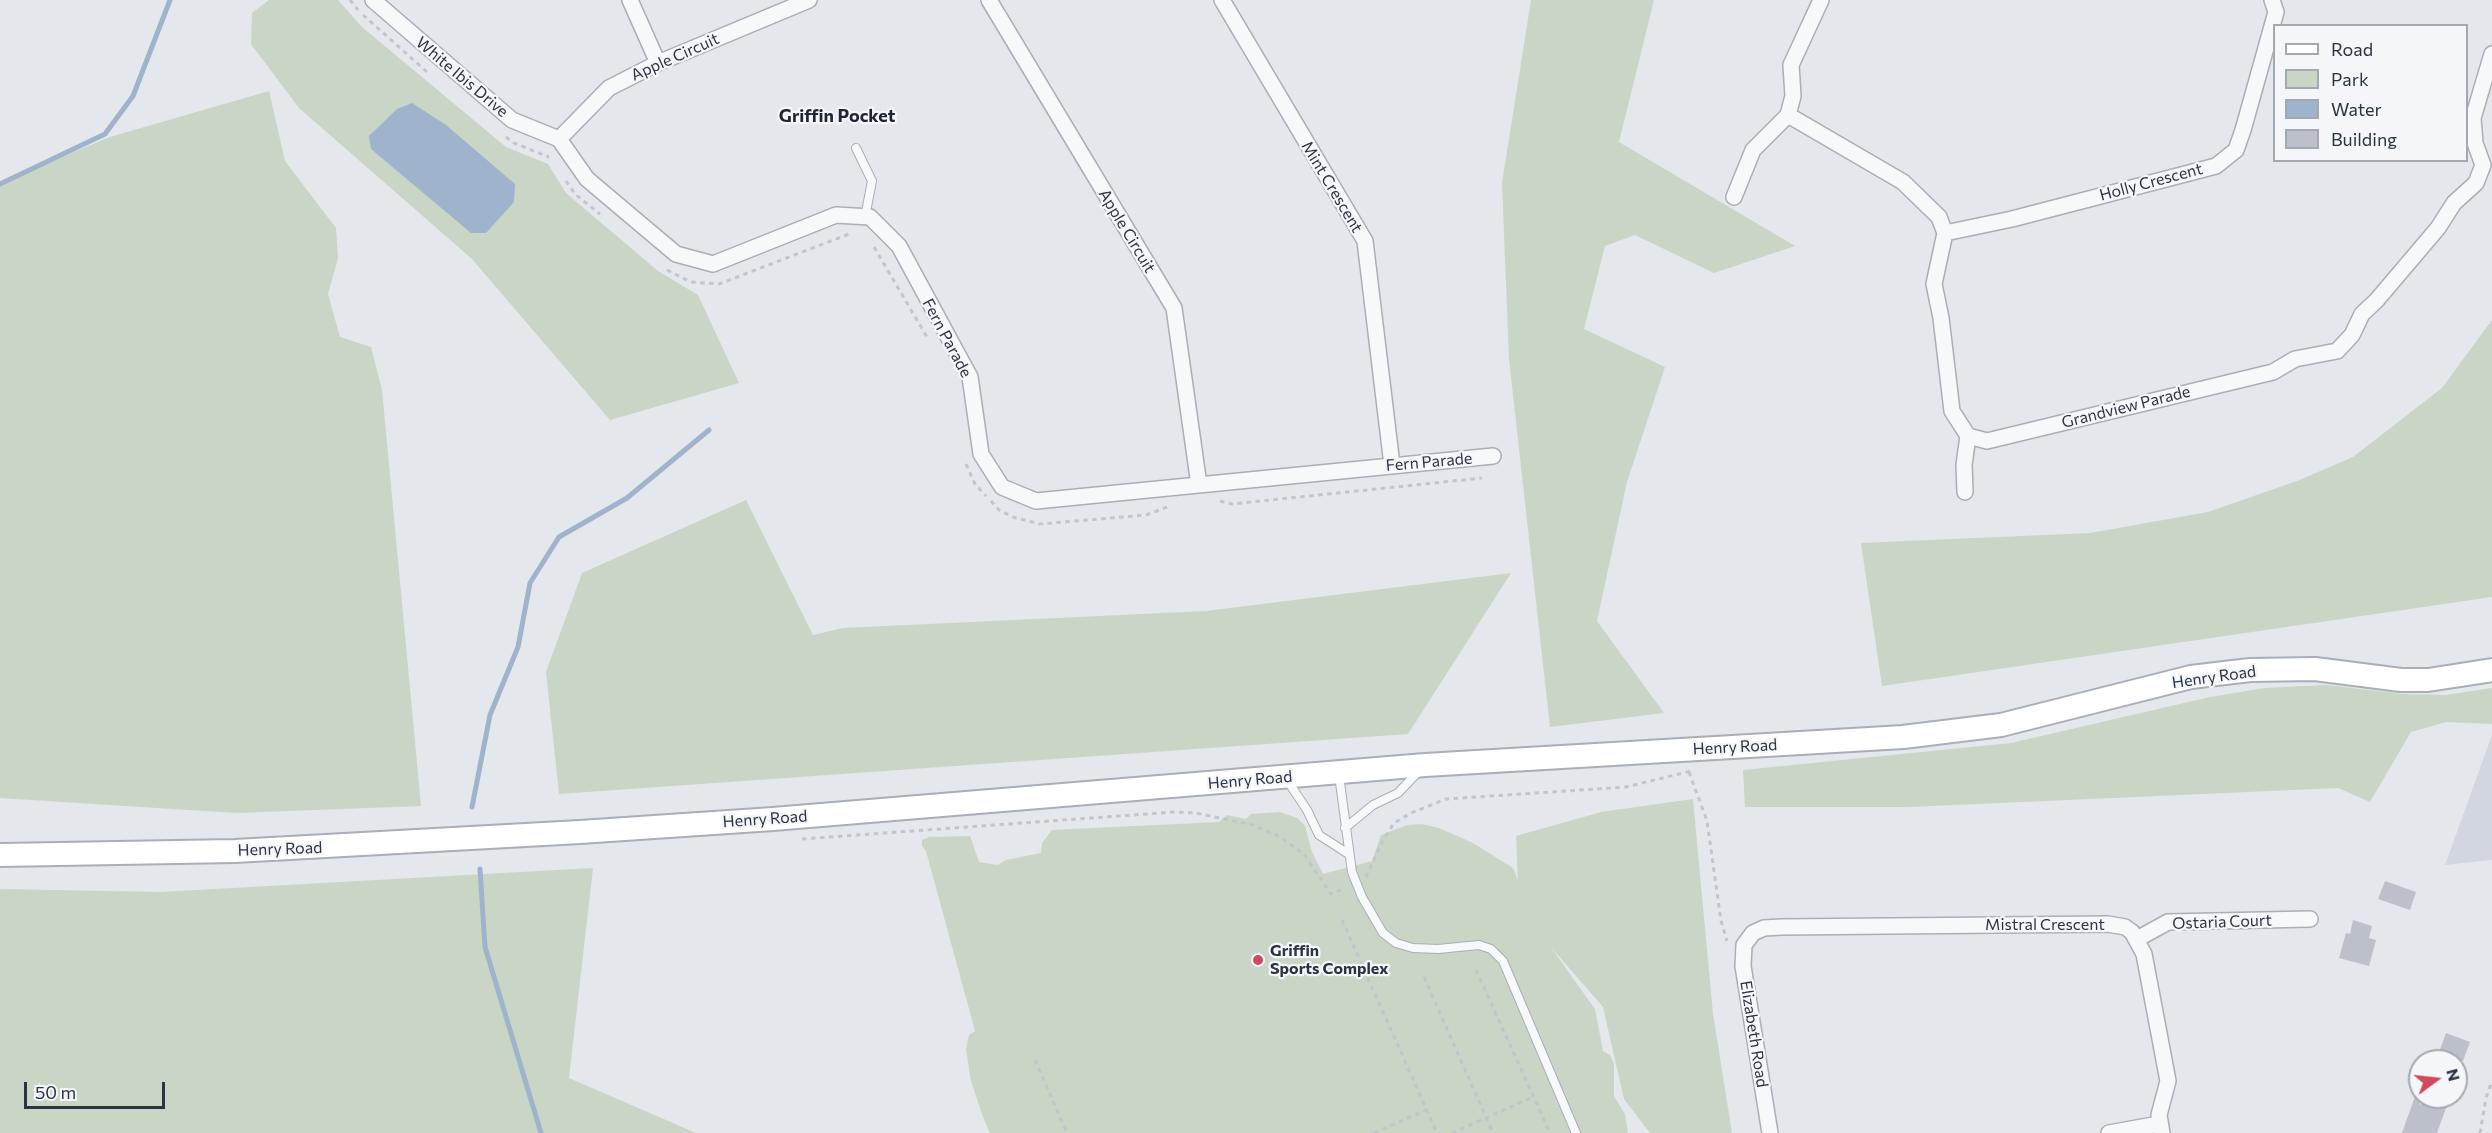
<!DOCTYPE html>
<html>
<head>
<meta charset="utf-8">
<style>
	body { margin:0 }
	#map { position:relative; width:2492px; height:1133px; overflow:hidden; background:#e4e7ec; font-family:Commissioner,sans-serif }
	canvas { display:block }
	.legend { position:absolute; left:2273px; top:24px; width:195px; height:138px; box-sizing:border-box; background:#f4f6f9; border:2px solid #a4a8b1; margin:0; padding:8px 10px; list-style:none; font-size:18px; color:#2b3445 }
	.legend li { display:flex; align-items:center; gap:12px; height:30px }
	.legend b { width:30px; border:2px solid #a4a8b1 }
	.north { position:absolute; left:2408px; top:1049px; width:60px; height:60px; box-sizing:border-box; background:#f4f6f9; border:2px solid #a4a8b1; border-radius:50%; rotate:75deg; font-size:16px; font-weight:700; line-height:24px; text-align:center; color:#2b3445 }
	.north::after { content:''; display:block; margin:auto; width:21px; height:27px; background:#d1495b; clip-path:polygon(50% 0,100% 100%,50% 72%,0 100%) }
	.scale { position:absolute; left:24px; top:1082px; width:141px; height:27px; box-sizing:border-box; border:3px solid #2b3445; border-top:0; padding-left:8px; font-size:18px; line-height:21px; white-space:nowrap; color:#2b3445; -webkit-text-stroke:4px #f4f6f9; paint-order:stroke }
</style>
</head>
<body>
<div id="map">
<canvas width="2492" height="1133"></canvas>
<ul class="legend">
<li><b style="height:8px;background:#fff"></b>Road</li>
<li><b style="height:16px;background:#c9d6c5"></b>Park</li>
<li><b style="height:16px;background:#9fb4cc"></b>Water</li>
<li><b style="height:16px;background:#bbc0ca"></b>Building</li>
</ul>
<div class="north">N</div>
<div class="scale">50 m</div>
</div>
<script>
const ctx = document.querySelector('canvas').getContext('2d');
ctx.lineJoin = 'round';
function paint(path, color) { ctx.fillStyle = color; ctx.fill(path, 'evenodd'); }
const shape = rows => new Path2D(rows.map(r => 'M' + r).join(''));
function strokePath(path, color, width, dash) { ctx.strokeStyle = color; ctx.lineWidth = width; ctx.lineCap = dash ? 'butt' : 'round'; ctx.setLineDash(dash || []); ctx.stroke(path); }
function write(font, color, halo, rows, align = 'center') {
  ctx.font = font + ' Commissioner,sans-serif'; ctx.lineWidth = 4.5; ctx.setLineDash([]); ctx.textBaseline = 'middle'; ctx.strokeStyle = halo; ctx.fillStyle = color; for (const [text, x, y, turn = 0] of rows) {
    ctx.save(); ctx.translate(x, y); ctx.rotate((+turn || 0) * Math.PI / 180); ctx.textAlign = isNaN(turn) ? turn : align; if (halo) ctx.strokeText(text, 0, 0); ctx.fillText(text, 0, 0); ctx.restore();
  }
}
paint(shape([
	[2492,735,2492,860,2445,865]
]), '#d2d6de');
paint(shape([
	[269,0,338,0,362,27,506,147,548,164,566,193,658,271,698,295,739,383,610,420,472,259,299,108,251,44,252,13],
	[1531,0,1654,0,1619,142,1795,246,1714,273,1635,235,1605,246,1584,329,1665,367,1627,482,1597,621,1664,713,1550,727,1509,359,1502,183],
	[269,91,285,161,336,228,338,258,328,294,340,337,371,347,382,390,421,806,236,813,0,798,0,183,110,137],
	[2492,320,2492,597,1882,686,1861,543,2090,533,2208,512,2297,481,2353,457,2442,388],
	[746,500,813,635,843,628,1206,611,1511,573,1408,734,559,794,546,672,582,573],
	[2327,685,2403,694,2446,695,2492,688,2492,724,2446,722,2411,732,2370,802,2338,788,1910,807,1745,807,1743,770,2011,743,2210,697,2265,688],
	[1693,799,1713,1014,1732,1133,1650,1133,1624,1099,1603,1007,1550,946,1595,1009,1603,1051,1610,1055,1614,1064,1614,1096,1625,1114,1628,1133,990,1133,983,1117,971,1081,966,1049,969,1035,975,1031,926,851,922,846,922,840,929,837,970,836,979,862,998,865,1006,860,1041,853,1042,843,1052,830,1219,822,1227,815,1246,819,1251,814,1280,812,1297,818,1305,826,1312,852,1323,874,1372,861,1381,835,1407,825,1422,824,1439,828,1473,843,1513,868,1518,880,1516,836,1601,812],
	[593,868,569,1078,696,1133,0,1133,0,889,161,892]
]), '#c9d6c5');
paint(shape([
	[412,103,446,125,515,184,514,202,486,233,471,233,371,149,369,136,397,109]
]), '#9fb4cc');
strokePath(shape([
	[0,184,105,134,133,96,170,0],
	[472,807,490,715,518,647,530,583,559,537,627,498,709,430],
	[480,869,485,947,541,1133]
]), '#9fb4cc', 5);
paint(shape([
	[2385,881,2416,892,2410,910,2378,899],
	[2353,920,2372,926,2369,938,2376,940,2369,966,2339,958,2346,933,2350,934],
	[2446,1033,2470,1042,2463,1061,2436,1061],
	[2418,1088,2420,1106,2423,1097,2450,1097,2437,1133,2402,1133]
]), '#bbc0ca');
const lane = shape([
	[856,148,872,181,865,217],
	[1339,775,1352,872,1362,897,1383,933,1396,943,1413,948,1438,949,1479,945,1491,949,1503,961,1576,1133],
	[1287,780,1307,810,1319,835,1347,853],
	[1345,828,1373,805,1398,793,1419,771]
]);
const street = shape([
	[373,0,512,120,559,139],
	[630,0,658,63],
	[989,0,1174,308,1199,485],
	[1222,0,1365,241,1392,465],
	[1788,115,1903,182,1939,217,1945,233,1934,284,1941,318,1952,411,1968,436,1987,441,2273,372,2295,359,2337,351,2352,335,2362,314,2376,301,2438,228,2454,203,2476,183,2483,165,2475,143,2473,118,2492,54],
	[559,139,587,179,676,254,713,264,836,215,870,217,899,246,970,377,981,454,1002,487,1036,501,1493,456],
	[559,139,609,88,658,63,809,0],
	[1734,197,1753,150,1788,115,1793,96,1791,65,1821,0],
	[1945,233,2012,219,2216,166,2236,150,2243,130,2276,12,2272,0],
	[1965,492,1964,465,1968,436],
	[2137,939,2168,922,2310,919],
	[1770,1133,1743,966,1744,945,1753,933,1764,928,1781,927,2108,924,2125,927,2132,932,2144,954,2168,1081,2159,1115,2162,1133],
	[2109,1133,2159,1124]
]);
const secondary = shape([
	[0,855,235,851,580,832,773,819,1425,765,1903,737,2001,725,2191,677,2250,670,2315,669,2401,680,2428,680,2492,670]
]);
strokePath(lane, '#a9aeb7', 10);
strokePath(street, '#a9aeb7', 18);
strokePath(secondary, '#a9aeb7', 26);
strokePath(shape([
	[350,0,358,10],
	[363,15,427,72],
	[506,137,514,143,549,157],
	[566,181,575,194,600,214],
	[874,247,927,337],
	[667,270,691,282,719,284,849,234],
	[966,464,975,484,986,496],
	[991,501,999,510,1013,517,1040,524,1146,515,1170,506],
	[1220,501,1232,504,1482,478],
	[1689,772,1707,821,1721,921,1727,941],
	[802,839,1174,812,1196,813,1253,825,1280,837,1304,854,1331,894,1345,888],
	[1366,877,1381,844,1394,823,1411,813,1446,799,1626,787,1691,771],
	[1342,920,1437,1133],
	[1476,970,1550,1133],
	[1424,977,1493,1133],
	[1035,1060,1067,1133],
	[1374,1133,1426,1110],
	[1452,1133,1533,1097],
	[2480,1133,2486,1098,2492,1081]
]), '#c2c5cb', 3, [4.5, 4.5]);
strokePath(lane, '#f7f8fa', 8);
strokePath(street, '#f7f8fa', 15);
strokePath(secondary, '#fff', 22);
for (const [x, y, r, color] of [
	[1258,960,6,"#d1495b"]
]) { const dot = new Path2D(); dot.arc(x, y, r, 0, 2 * Math.PI); ctx.fillStyle = color; ctx.fill(dot); strokePath(dot, '#f4f6f9', 2); }
write('16px', '#2b3445', '#f4f6f9', [
	["Apple Circuit",675,57,-24],
	["White Ibis Drive",462,77,40],
	["Holly Crescent",2151,182,-15],
	["Mint Crescent",1332,187,59],
	["Apple Circuit",1127,231,59],
	["Fern Parade",947,338,62],
	["Grandview Parade",2126,407,-14],
	["Fern Parade",1429,462,-5],
	["Henry Road",2214,677,-8],
	["Henry Road",1735,747,-3],
	["Henry Road",1250,780,-5],
	["Henry Road",765,819,-4],
	["Henry Road",280,849,-2],
	["Ostaria Court",2222,922,-2],
	["Mistral Crescent",2045,925],
	["Elizabeth Road",1754,1034,81]
]);
write('bold 16px', '#2b3445', '#f4f6f9', [
	["Griffin",1270,951],
	["Sports Complex",1270,969]
], 'left');
write('bold 18px', '#1d2536', '#f4f6f9', [
	["Griffin Pocket",837,116]
]);
</script>
</body>
</html>
